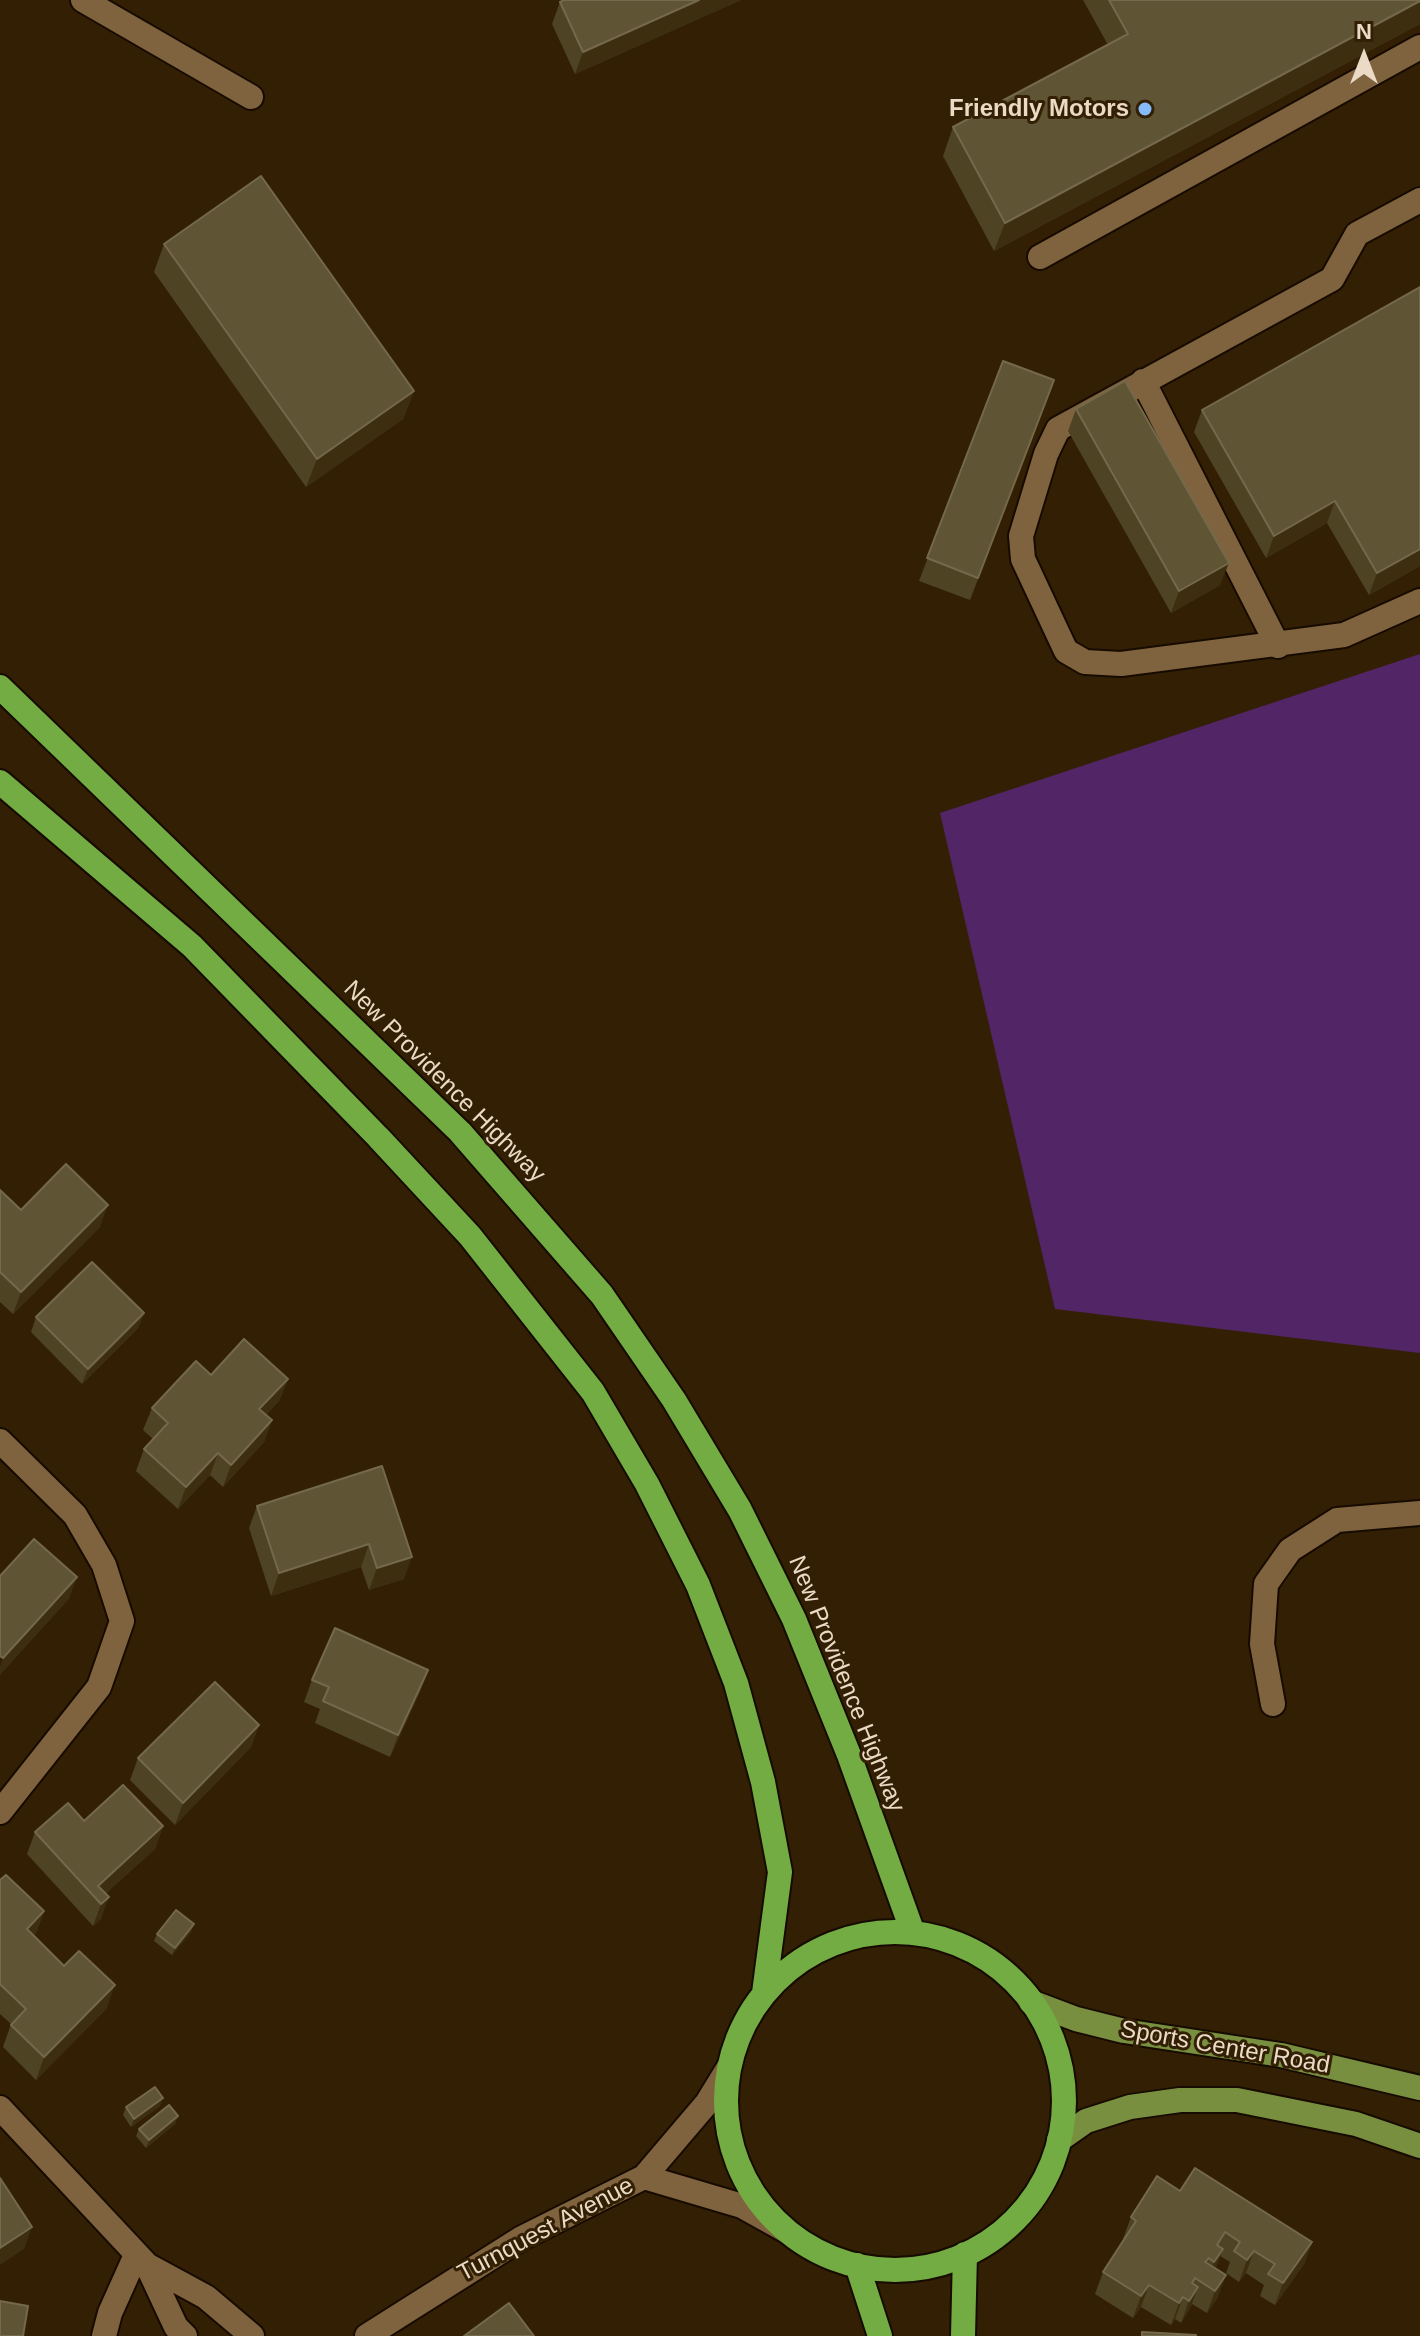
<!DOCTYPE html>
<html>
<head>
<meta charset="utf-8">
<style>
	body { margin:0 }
	#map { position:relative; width:1420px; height:2336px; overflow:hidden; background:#332004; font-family:Helvetica,sans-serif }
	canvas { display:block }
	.north { position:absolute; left:1324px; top:16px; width:80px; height:80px; -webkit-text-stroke:6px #332004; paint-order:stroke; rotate:0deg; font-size:22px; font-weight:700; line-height:32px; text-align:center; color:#eadac6 }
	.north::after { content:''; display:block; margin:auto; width:28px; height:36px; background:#eadac6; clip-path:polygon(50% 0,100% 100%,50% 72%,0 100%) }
</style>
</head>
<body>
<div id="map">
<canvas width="1420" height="2336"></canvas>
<div class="north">N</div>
</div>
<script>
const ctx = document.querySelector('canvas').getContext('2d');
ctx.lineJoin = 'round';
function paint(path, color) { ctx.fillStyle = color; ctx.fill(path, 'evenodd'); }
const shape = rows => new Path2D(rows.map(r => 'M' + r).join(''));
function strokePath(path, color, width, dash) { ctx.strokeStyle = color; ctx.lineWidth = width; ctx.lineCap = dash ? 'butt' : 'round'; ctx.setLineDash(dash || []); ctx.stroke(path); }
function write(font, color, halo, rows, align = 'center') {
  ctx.font = font + ' Helvetica,sans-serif'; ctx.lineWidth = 6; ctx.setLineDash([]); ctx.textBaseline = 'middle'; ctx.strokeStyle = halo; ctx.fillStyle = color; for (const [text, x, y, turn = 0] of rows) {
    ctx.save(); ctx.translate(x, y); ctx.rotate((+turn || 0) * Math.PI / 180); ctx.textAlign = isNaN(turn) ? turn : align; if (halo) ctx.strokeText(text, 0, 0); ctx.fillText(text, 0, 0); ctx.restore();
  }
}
paint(shape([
	[1420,654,1420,1353,1055,1309,940,813]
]), '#522567');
const minor = shape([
	[83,0,251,97],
	[1420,200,1357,234,1332,279,1058,429,1046,454,1021,536,1023,559,1066,651,1085,662,1121,664,1344,635,1420,601],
	[1040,257,1420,47],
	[1143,381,1278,646],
	[0,1441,75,1515,104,1565,122,1621,99,1687,0,1812],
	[1273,1704,1262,1644,1266,1584,1290,1550,1337,1520,1420,1513],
	[0,2108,147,2265,206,2297,252,2336],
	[644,2177,742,2206,785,2230],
	[147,2265,176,2327,185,2336],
	[104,2336,110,2313,136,2255],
	[367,2336,522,2238,644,2177,707,2103,729,2067]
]);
const major = shape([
	[1031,2002,1076,2019,1124,2031,1281,2055,1420,2088],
	[1059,2140,1086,2121,1130,2107,1180,2100,1237,2100,1356,2124,1420,2146]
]);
const highway = shape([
	[0,687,460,1132,602,1295,674,1400,740,1510,794,1619,849,1755,913,1933],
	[0,782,192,946,378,1137,470,1236,593,1392,647,1484,698,1585,736,1683,763,1782,780,1872,764,1993],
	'726 2101a169 169 0 1 1 338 0a169 169 0 1 1-338 0Z',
	[857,2265,880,2336],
	[963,2336,965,2254]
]);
strokePath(minor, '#170b00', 28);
strokePath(major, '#170b00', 28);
strokePath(highway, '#170b00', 28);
strokePath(minor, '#7f633e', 24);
strokePath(major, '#788f40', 24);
strokePath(highway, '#73ac42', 24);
paint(shape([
	[741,0,575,74,552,24,560,2],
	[1083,0,1420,0,1420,24,994,251,943,156,953,127,1108,45],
	[164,244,414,391,403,419,306,487,154,272],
	[1420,287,1420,566,1369,595,1327,523,1266,558,1194,432,1202,410],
	[1003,361,1054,380,970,600,919,581],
	[1076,409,1220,585,1171,613,1068,431],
	[0,1190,21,1210,100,1227,13,1314,0,1302],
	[144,1313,138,1328,82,1384,31,1332,36,1317],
	[211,1375,288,1379,279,1401,266,1415,272,1420,264,1442,223,1487,210,1475,178,1509,136,1471,144,1449,153,1439,143,1430,152,1408],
	[382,1466,404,1579,369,1590,361,1567,271,1596,249,1528,257,1506],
	[428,1670,420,1692,390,1757,315,1723,320,1709,304,1702,312,1680],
	[259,1725,251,1747,175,1825,130,1780,138,1758],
	[84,1821,163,1826,155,1849,106,1893,101,1919,93,1926,27,1854,35,1832],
	[0,1880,44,1911,36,1933,33,1936,107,2008,36,2080,3,2047,11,2024,0,2014],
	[194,1924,191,1932,172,1955,154,1941,157,1934],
	[160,2106,131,2127,123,2115,126,2107],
	[178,2116,175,2124,146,2148,136,2136,139,2129],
	[1180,2191,1312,2242,1304,2264,1275,2305,1260,2296,1264,2285,1246,2273,1239,2282,1226,2273,1230,2262,1220,2256,1215,2269,1218,2297,1207,2313,1192,2304,1181,2323,1175,2319,1171,2325,1141,2307,1133,2318,1095,2294,1103,2272,1124,2240,1123,2239,1131,2217]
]), '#4e4322');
paint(shape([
	[699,0,741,0,575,74,583,52],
	[1420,1,1420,24,994,251,1005,223],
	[414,391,403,419,306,487,317,459],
	[1335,501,1327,523,1266,558,1274,536],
	[1420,549,1420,566,1369,595,1377,573],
	[1229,563,1220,585,1171,613,1179,591],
	[108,1205,100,1227,13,1314,21,1292],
	[144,1313,138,1328,82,1384,88,1369],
	[288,1379,279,1401,251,1431,259,1409],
	[272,1420,264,1442,223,1487,231,1465],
	[218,1453,210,1475,178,1509,186,1487],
	[369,1544,361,1567,271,1596,279,1573],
	[412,1557,404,1579,369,1590,377,1568],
	[77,1577,69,1599,0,1675,0,1667,3,1658],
	[428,1670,420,1692,390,1757,398,1735],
	[259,1725,251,1747,175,1825,183,1803],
	[163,1826,155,1849,98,1900,98,1886],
	[109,1897,101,1919,93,1926,101,1904],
	[44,1911,36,1933,19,1952,27,1929],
	[194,1924,191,1932,172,1955,175,1948],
	[115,1985,107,2008,36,2080,44,2057],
	[163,2098,160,2106,131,2127,134,2119],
	[178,2116,175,2124,146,2148,149,2140],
	[32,2227,24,2249,0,2265,0,2248],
	[1312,2242,1304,2264,1275,2305,1283,2283],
	[1223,2249,1215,2271,1206,2284,1214,2262],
	[1254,2251,1246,2273,1239,2282,1247,2260],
	[1226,2275,1218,2297,1207,2313,1215,2291],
	[1149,2285,1141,2307,1133,2318,1141,2296],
	[1198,2287,1190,2309,1181,2323,1189,2301],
	[1183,2297,1175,2319,1171,2325,1179,2303]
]), '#3c2e0f');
const building = shape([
	[564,0,699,0,583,52,560,2,564,0],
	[1109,0,1420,0,1420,1,1005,223,953,127,1128,34,1109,0],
	[261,176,414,391,317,459,164,244,261,176],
	[1420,287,1420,549,1377,573,1335,501,1274,536,1202,410,1420,287],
	[1003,361,1054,380,978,578,927,558,1003,361],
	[1125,381,1229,563,1179,591,1076,409,1125,381],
	[66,1164,108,1205,21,1292,0,1272,0,1190,21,1210,66,1164],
	[92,1262,144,1313,88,1369,36,1317,92,1262],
	[244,1339,288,1379,259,1409,272,1420,231,1465,218,1453,186,1487,144,1449,168,1423,152,1408,196,1361,211,1375,244,1339],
	[382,1466,412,1557,377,1568,369,1544,279,1573,257,1506,382,1466],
	[34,1539,77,1577,3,1658,0,1656,0,1576,34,1539],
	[335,1628,428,1670,398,1735,323,1701,329,1687,312,1680,335,1628],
	[215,1682,259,1725,183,1803,138,1758,215,1682],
	[123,1785,163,1826,98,1886,109,1897,101,1904,35,1832,68,1803,84,1821,123,1785],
	[6,1875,44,1911,27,1929,64,1966,79,1951,115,1985,44,2057,11,2025,26,2009,0,1984,0,1880,6,1875],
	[176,1910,194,1924,175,1948,157,1934,176,1910],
	[155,2087,163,2098,134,2119,126,2107,155,2087],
	[169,2105,178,2116,149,2140,139,2129,169,2105],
	[1195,2168,1312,2242,1283,2283,1268,2274,1275,2264,1254,2251,1247,2260,1234,2251,1240,2242,1225,2232,1217,2245,1223,2249,1214,2262,1209,2258,1205,2262,1226,2275,1215,2291,1195,2278,1192,2283,1198,2287,1189,2301,1183,2297,1179,2303,1149,2285,1141,2296,1103,2272,1136,2221,1131,2217,1157,2176,1180,2191,1195,2168],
	[0,2178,32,2227,0,2248,0,2178],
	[0,2301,28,2306,23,2336,0,2336,0,2301],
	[509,2303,534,2336,464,2336,509,2303],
	[1142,2332,1196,2335,1196,2336,1142,2336,1142,2332]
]);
paint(building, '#5f5434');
strokePath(building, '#74694b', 2);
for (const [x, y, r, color] of [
	[1145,109,8,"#85bbfb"]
]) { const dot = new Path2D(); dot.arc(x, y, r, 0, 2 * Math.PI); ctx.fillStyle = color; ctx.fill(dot); strokePath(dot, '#332004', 3); }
write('bold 24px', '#eadac6', '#332004', [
	["Friendly Motors",1129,109]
], 'right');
write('24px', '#eadac6', '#332004', [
	["New Providence Highway",444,1082,45],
	["New Providence Highway",846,1684,68],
	["Sports Center Road",1225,2048,10],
	["Turnquest Avenue",546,2230,-28]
]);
</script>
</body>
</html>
